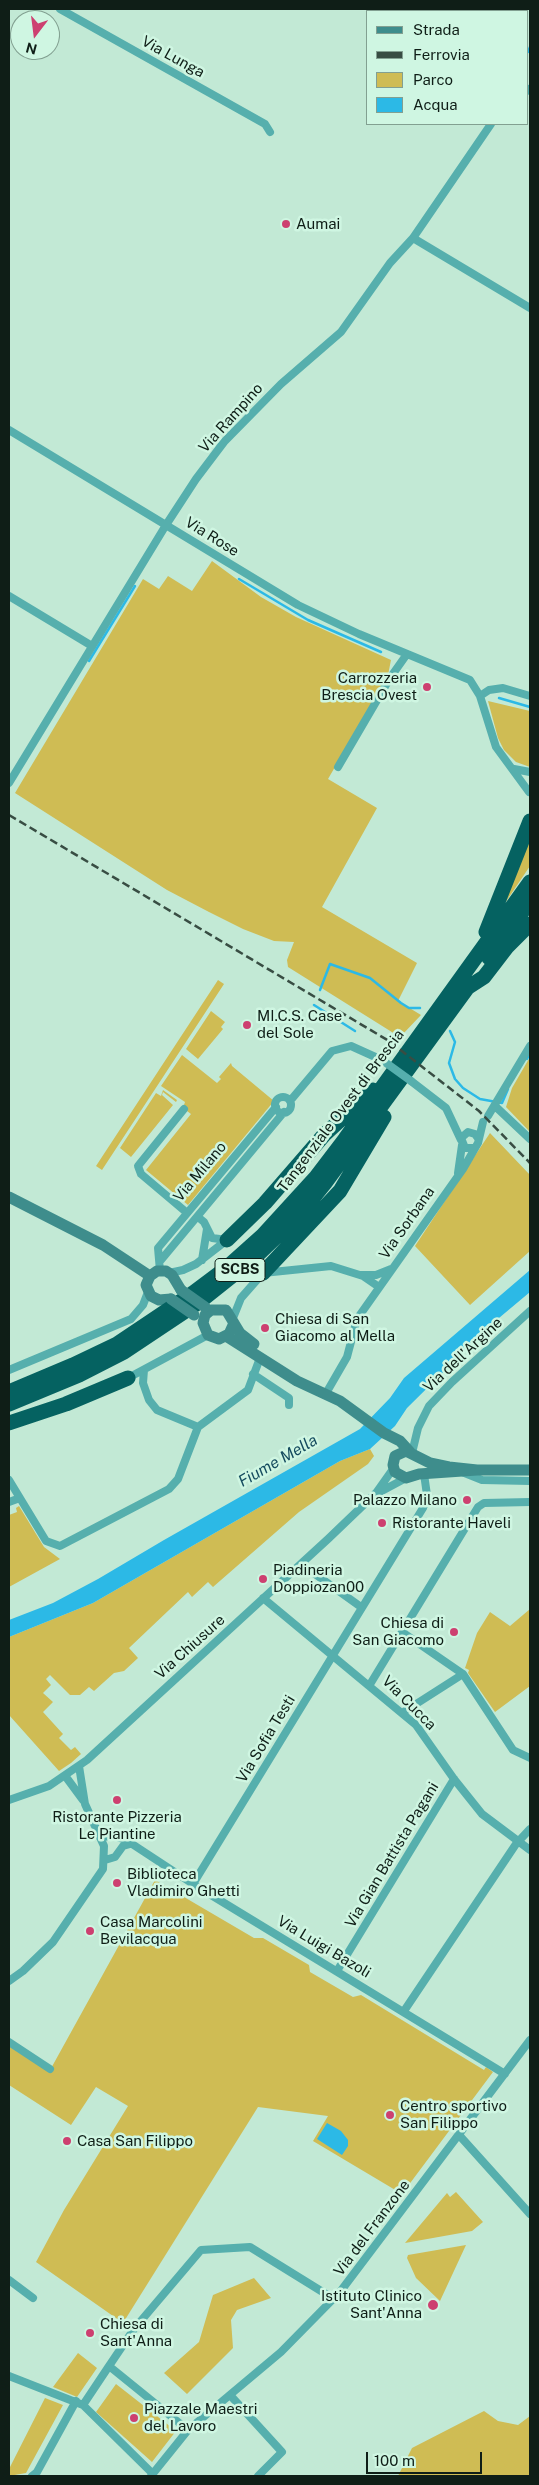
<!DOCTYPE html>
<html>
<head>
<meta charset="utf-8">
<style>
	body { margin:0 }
	#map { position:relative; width:539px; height:2485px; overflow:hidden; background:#c2e9d5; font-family:"Public Sans",sans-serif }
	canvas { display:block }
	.frame { position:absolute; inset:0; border:10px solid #0f1e17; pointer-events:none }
	.legend { position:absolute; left:366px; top:10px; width:162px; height:115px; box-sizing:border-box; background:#cff6e2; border:1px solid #82a091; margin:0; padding:6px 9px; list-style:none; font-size:15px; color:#0f1e17 }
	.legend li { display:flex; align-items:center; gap:10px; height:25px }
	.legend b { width:25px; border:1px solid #82a091 }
	.north { position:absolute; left:10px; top:10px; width:50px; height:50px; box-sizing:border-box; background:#cff6e2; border:1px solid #82a091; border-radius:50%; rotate:195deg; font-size:14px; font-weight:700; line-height:20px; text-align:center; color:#0f1e17 }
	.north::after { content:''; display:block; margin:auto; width:18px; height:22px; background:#cd4070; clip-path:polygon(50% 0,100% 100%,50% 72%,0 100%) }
	.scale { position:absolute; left:366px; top:2452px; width:116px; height:22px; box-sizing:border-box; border:2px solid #0f1e17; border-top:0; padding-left:6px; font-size:15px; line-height:18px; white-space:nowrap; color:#0f1e17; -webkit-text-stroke:4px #cff6e2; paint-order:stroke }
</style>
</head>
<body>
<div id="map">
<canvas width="539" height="2485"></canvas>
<div class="frame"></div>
<ul class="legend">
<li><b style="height:6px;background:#3e8d8c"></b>Strada</li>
<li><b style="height:6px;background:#384d43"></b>Ferrovia</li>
<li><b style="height:14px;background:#cfbc54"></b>Parco</li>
<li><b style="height:14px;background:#2cb9e6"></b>Acqua</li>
</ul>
<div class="north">N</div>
<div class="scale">100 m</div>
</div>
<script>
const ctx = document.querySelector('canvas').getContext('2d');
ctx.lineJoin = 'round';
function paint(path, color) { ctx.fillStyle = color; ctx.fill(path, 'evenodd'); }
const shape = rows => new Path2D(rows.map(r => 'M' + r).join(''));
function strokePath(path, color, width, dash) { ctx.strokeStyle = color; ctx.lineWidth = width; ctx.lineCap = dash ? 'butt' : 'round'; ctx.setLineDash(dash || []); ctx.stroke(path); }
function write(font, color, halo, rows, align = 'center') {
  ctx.font = font + ' "Public Sans",sans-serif'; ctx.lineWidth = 5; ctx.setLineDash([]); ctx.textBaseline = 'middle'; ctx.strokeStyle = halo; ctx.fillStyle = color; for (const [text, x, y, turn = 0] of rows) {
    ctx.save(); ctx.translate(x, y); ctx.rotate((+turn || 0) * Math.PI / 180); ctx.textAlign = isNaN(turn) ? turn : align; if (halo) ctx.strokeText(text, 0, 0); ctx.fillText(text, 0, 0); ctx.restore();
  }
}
paint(shape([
	[212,561,261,597,296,617,391,660,388,675,378,693,328,779,377,808,322,907,417,963,398,1001,421,1015,403,1034,395,1034,288,967,287,960,294,942,274,941,243,929,209,912,167,890,15,793,143,579,159,589,168,576,192,591],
	[488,701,530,711,530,767,516,762,504,750,498,738],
	[530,832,530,866,505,903],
	[218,980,224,984,102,1170,96,1166],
	[211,1011,225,1022,221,1027,223,1029,198,1059,186,1049],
	[182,1055,217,1083,221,1079,219,1077,231,1063,232,1066,274,1101,188,1205,146,1170,191,1114,183,1108,185,1102,161,1086],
	[530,1057,530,1132,506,1107,512,1088],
	[163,1090,177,1100,176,1102,163,1092,162,1095,173,1105,131,1157,120,1148,156,1093,161,1096],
	[490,1133,530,1175,530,1251,470,1305,415,1246],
	[370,1449,374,1456,368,1464,299,1512,213,1587,208,1582,192,1597,188,1592,129,1648,138,1658,124,1671,114,1673,94,1691,89,1687,80,1695,70,1695,50,1675,46,1679,51,1685,43,1693,53,1702,43,1712,63,1734,59,1738,71,1750,75,1747,81,1754,71,1763,59,1771,9,1715,9,1637,93,1603,340,1461],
	[19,1506,44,1547,60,1559,9,1587,9,1515,17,1512,16,1508],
	[530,1609,530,1686,495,1712,468,1673,469,1670,465,1668,477,1633,490,1612,510,1626],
	[155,1880,254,1938,263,1938,309,1965,310,1972,353,1997,361,1995,484,2070,486,2067,493,2072,402,2194,313,2141,328,2116,258,2107,123,2323,36,2262,64,2210,128,2106,96,2087,71,2125,9,2085,9,2048,10,2046,49,2072],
	[456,2192,483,2222,472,2231,405,2243,447,2193,450,2197],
	[466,2245,440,2301,416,2278,407,2258,408,2255],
	[254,2278,271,2298,237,2310,231,2320,233,2348,187,2394,164,2373,199,2342,213,2295],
	[78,2353,97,2368,77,2397,53,2387],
	[116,2384,176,2431,152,2462,96,2412],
	[45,2398,63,2405,26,2473,9,2476,9,2469],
	[484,2411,498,2421,518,2425,530,2416,530,2476,398,2476,412,2448]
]), '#cfbc54');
paint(shape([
	[530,1270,530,1292,493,1323,407,1408,395,1426,370,1449,340,1461,93,1603,9,1637,9,1620,53,1603,98,1579,164,1540,360,1429,390,1398,404,1378],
	[327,2123,341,2131,348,2140,348,2146,342,2155,317,2139]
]), '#2cb9e6');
strokePath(shape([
	[388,9,393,11],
	[528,52,530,47],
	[239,579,308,620,381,652],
	[89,661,135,586],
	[499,698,530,707],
	[320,990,330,964,370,978,401,1003,409,1008,420,1008],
	[314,1005,355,1031],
	[450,1031,455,1042,449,1063,455,1079,463,1088,480,1099,502,1103,508,1089],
	[527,1059,530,1053]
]), '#2cb9e6', 2.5);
strokePath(shape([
	[60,9,265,124,270,132],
	[398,9,403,11],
	[528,89,530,91],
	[413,238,530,308],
	[9,430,298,605,359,634,470,680,480,696,496,747,529,792],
	[9,596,92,646],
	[480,696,489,690,503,688,530,696],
	[338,767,390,678,407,654],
	[514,769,530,772],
	[9,783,166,525,196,479,224,442,281,384,341,332,390,263,413,238,491,124],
	[411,1081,446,1108,461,1140],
	'275 1105a8 8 0 1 1 16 0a8 8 0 1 1-16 0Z',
	[290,1101,332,1051,351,1046,382,1060],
	[495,1106,530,1139],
	[184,1109,138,1166,141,1174,186,1212],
	[488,1116,530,1046],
	[474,1148,465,1148,461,1138,468,1132,475,1134,478,1138],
	[458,1173,462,1145],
	[198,1217,204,1222,212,1238,227,1240],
	[161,1260,284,1112],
	[202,1260,207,1229],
	[160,1271,158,1248,276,1107],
	[169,1273,183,1270,196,1264,227,1240],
	[361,1275,376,1275,391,1269],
	[233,1318,241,1298,263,1273,331,1266,363,1276,379,1287],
	[9,1370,131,1319,143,1305,148,1292],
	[144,1370,143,1383,149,1400,157,1410,198,1427],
	[253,1374,289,1398,289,1405],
	[128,1378,208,1335],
	[325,1395,347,1357,357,1319,463,1169,478,1143,483,1122],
	[198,1427,248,1390,260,1358],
	[412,1453,418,1428,429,1406,452,1382,530,1311],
	[462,1472,482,1480,530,1481],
	[9,1480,46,1541,60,1546,169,1489,178,1479,198,1427],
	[378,1493,406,1478],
	[9,1502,20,1498],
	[530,1502,484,1503,478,1507,369,1686,416,1725,454,1779,482,1814,530,1850],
	[315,1574,361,1607],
	[263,1598,369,1686],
	[402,1632,463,1674,513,1750,530,1758],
	[402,1713,463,1674],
	[66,1777,83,1800],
	[9,1800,49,1786,87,1760,328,1539,376,1493,393,1469],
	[101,1837,114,1836,126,1840,193,1884,505,2074],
	[105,1860,115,1857,123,1846,130,1844],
	[193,1884,423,1508,427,1495,424,1474],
	[337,1971,454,1779],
	[9,1981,23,1971,53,1942,103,1869,104,1846,85,1804,79,1766],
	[404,2011,516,1844,530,1829],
	[9,2042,50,2069],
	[459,2135,530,2214],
	[9,2280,33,2298],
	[109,2366,134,2329,201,2250,250,2247,334,2299],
	[9,2376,83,2405,153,2474],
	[230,2395,282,2452,258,2476],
	[83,2405,109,2366,188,2430],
	[32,2476,37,2472,76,2401],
	[151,2476,188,2430,281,2352,340,2292,530,2040]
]), '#56afad', 8);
strokePath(shape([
	[9,1197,103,1245,150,1276],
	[171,1299,159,1300,151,1296,146,1285,150,1276,157,1271,166,1271,172,1275,181,1290],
	[234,1323,229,1334,219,1339,208,1335,203,1323,205,1315,211,1310,226,1310,240,1333,254,1344],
	[226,1336,297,1381,340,1401,384,1433,400,1441,410,1452],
	[477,1470,419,1474,406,1478,395,1472,393,1465,395,1456,406,1451,430,1463,449,1467,477,1470,530,1470]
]), '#3e8d8c', 11);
strokePath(shape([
	[486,932,530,821],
	[489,958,530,901],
	[467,988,484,977,507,947,530,924],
	[227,1240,265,1203,324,1135,373,1090],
	[263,1273,340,1191,384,1117],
	[9,1392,73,1365,117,1344,193,1293,225,1269,263,1235,316,1177,345,1139,530,882],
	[9,1404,79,1375,124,1352,202,1300,251,1261,300,1214,325,1183,468,987],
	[9,1423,66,1404,128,1378]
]), '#056261', 15);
strokePath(shape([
	[9,815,389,1041,479,1111,530,1163]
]), '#384d43', 2.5, [8, 4]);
strokePath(shape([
	[382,1060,411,1081]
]), '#56afad', 8);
strokePath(shape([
	[181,1290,205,1307],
	[171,1299,194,1315]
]), '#3e8d8c', 11);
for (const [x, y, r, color] of [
	[286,224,5,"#cd4070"],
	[427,687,5,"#cd4070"],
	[247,1025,5,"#cd4070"],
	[265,1328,5,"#cd4070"],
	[467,1500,5,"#cd4070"],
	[382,1523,5,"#cd4070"],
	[263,1579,5,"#cd4070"],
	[454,1632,5,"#cd4070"],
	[117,1800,5,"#cd4070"],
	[117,1883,5,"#cd4070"],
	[90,1931,5,"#cd4070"],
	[390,2115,5,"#cd4070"],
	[67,2141,5,"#cd4070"],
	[433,2305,6,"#cd4070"],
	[90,2333,5,"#cd4070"],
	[134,2418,5,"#cd4070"]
]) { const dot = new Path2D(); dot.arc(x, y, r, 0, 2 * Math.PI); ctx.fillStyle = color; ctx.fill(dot); strokePath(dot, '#cff6e2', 2); }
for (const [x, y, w] of [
	[240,1270,50]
]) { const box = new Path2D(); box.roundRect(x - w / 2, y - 11.5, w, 23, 4); ctx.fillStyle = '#cff6e2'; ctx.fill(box); strokePath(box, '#0f1e17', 1); }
write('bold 14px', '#0f1e17', null, [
	["SCBS",240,1270]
]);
write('15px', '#0f1e17', '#cff6e2', [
	["Via Lunga",173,57,29],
	["Via Rampino",231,418,-48],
	["Via Rose",212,537,32],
	["Tangenziale Ovest di Brescia",341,1111,-53],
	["Via Milano",200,1172,-50],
	["Via Sorbana",407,1223,-55],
	["Via dell'Argine",463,1355,-43],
	["Via Chiusure",190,1647,-42],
	["Via Cucca",409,1703,45],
	["Via Sofia Testi",266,1739,-59],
	["Via Gian Battista Pagani",392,1855,-59],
	["Via Luigi Bazoli",324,1947,31],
	["Via del Franzone",372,2228,-53]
]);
write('15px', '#0f1e17', '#cff6e2', [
	["Aumai",296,224],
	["Carrozzeria",417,678,"right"],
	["Brescia Ovest",417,695,"right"],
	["MI.C.S. Case",257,1016],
	["del Sole",257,1033],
	["Chiesa di San",275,1319],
	["Giacomo al Mella",275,1336],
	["Palazzo Milano",457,1500,"right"],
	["Ristorante Haveli",392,1523],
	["Piadineria",273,1570],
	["Doppiozan00",273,1587],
	["Chiesa di",444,1623,"right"],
	["San Giacomo",444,1640,"right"],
	["Ristorante Pizzeria",117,1817,"center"],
	["Le Piantine",117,1834,"center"],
	["Biblioteca",127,1874],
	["Vladimiro Ghetti",127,1891],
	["Casa Marcolini",100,1922],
	["Bevilacqua",100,1939],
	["Centro sportivo",400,2106],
	["San Filippo",400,2123],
	["Casa San Filippo",77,2141],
	["Istituto Clinico",422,2296,"right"],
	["Sant'Anna",422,2313,"right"],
	["Chiesa di",100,2324],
	["Sant'Anna",100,2341],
	["Piazzale Maestri",144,2409],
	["del Lavoro",144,2426]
], 'left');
write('italic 16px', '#164c5f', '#cff6e2', [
	["Fiume Mella",278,1461,-30]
]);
</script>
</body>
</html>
